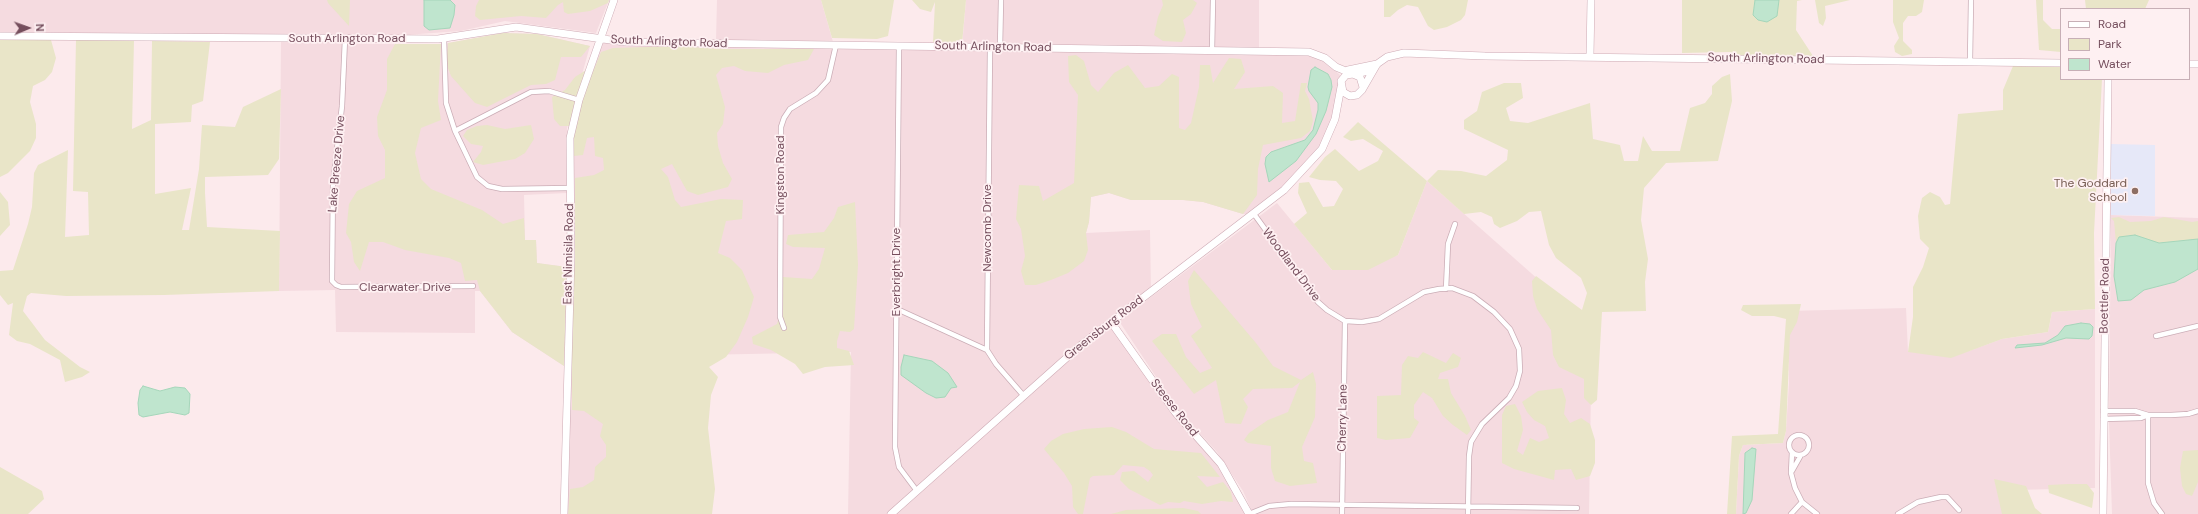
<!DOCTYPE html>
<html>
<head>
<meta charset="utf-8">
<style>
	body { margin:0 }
	#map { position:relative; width:2198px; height:514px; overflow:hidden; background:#fceaec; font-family:"DM Sans",sans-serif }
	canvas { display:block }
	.legend { position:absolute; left:2060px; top:8px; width:130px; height:72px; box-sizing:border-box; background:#fef0f2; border:1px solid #c7afb6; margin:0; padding:5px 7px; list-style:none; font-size:12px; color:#754e5d }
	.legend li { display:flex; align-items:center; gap:8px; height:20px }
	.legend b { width:20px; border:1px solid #c7afb6 }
	.north { position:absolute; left:8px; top:8px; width:40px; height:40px; -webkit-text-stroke:3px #fef0f2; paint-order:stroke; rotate:88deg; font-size:11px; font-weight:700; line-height:16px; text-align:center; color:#754e5d }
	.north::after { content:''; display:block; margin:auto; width:14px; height:18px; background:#754e5d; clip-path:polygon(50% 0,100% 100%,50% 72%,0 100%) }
</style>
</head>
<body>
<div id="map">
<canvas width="2198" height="514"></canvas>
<ul class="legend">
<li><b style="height:5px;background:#fff"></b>Road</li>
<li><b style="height:11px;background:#e9e5c8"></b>Park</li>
<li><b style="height:11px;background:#bfe5ce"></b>Water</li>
</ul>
<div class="north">N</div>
</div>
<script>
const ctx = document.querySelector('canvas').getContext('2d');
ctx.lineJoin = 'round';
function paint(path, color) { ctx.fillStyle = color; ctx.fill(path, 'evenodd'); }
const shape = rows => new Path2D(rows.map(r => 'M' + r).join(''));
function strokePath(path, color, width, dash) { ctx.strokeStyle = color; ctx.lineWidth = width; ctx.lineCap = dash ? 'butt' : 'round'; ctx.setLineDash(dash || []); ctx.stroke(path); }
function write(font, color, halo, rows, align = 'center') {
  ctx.font = font + ' "DM Sans",sans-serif'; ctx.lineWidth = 3.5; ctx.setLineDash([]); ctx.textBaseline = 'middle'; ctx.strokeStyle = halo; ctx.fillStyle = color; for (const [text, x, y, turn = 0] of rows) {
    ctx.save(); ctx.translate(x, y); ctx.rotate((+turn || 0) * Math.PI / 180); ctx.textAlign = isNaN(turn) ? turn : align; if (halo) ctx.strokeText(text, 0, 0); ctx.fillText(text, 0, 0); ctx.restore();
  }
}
paint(shape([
	[0,0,609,0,596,33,505,21,461,31,391,36,0,32],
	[717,0,821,0,833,42,716,40],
	[966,0,1259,0,1259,52,1318,55,1340,75,1341,92,1322,149,1254,214,1243,214,1203,202,1183,200,1131,200,1109,193,1091,197,1089,222,1086,233,1150,230,1151,292,1111,322,891,514,848,514,851,352,697,355,700,514,564,514,570,138,601,39,962,47],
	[503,33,537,34,590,46,567,128,567,193,524,195,525,240,536,240,537,263,567,267,564,366,512,332,480,291,475,291,475,333,336,332,335,290,279,291,281,42,438,45],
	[1427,181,1592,327,1589,514,1253,514,1243,491,1217,452,1176,407,1119,321,1277,203,1332,270,1398,255],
	[2111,215,2198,218,2198,514,2112,514,2109,422],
	[1906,308,1908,352,1969,351,2002,339,2048,332,2052,312,2095,309,2095,488,2015,490,2014,514,1736,514,1739,456,1743,445,1783,443,1786,431,1789,383,1788,311],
	[1110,327,1224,474,1245,514,895,514,1042,383]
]), '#f5dbe0');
paint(shape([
	[2111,144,2155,145,2155,216,2111,215]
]), '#e6e8f8');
paint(shape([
	[327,0,350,0,349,26,328,3],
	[479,0,609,0,608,3,590,11,568,14,564,12,563,2,558,5,546,18,521,16,480,20,475,16,476,6],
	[821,0,894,0,888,36,877,39,832,38],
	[912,0,966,0,962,44,933,43,935,2,931,12,920,9],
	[1162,0,1193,0,1197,3,1191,14,1183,20,1186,33,1182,42,1163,41,1154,35,1158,17,1163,5],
	[1384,0,1468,0,1465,15,1461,20,1447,27,1434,30,1428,26,1418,7,1407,5,1398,10,1390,17,1384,17],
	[1682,0,1755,0,1753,15,1777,16,1779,0,1802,0,1797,1,1796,30,1813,56,1740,57,1729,52,1682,53],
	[1815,0,1850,0,1825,6,1826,18,1823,26,1819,23],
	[1893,0,1924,0,1922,12,1916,16,1908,16,1903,23,1903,41,1912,50,1912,54,1902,56,1895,52,1894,46,1899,38,1893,22],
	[2036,0,2043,0,2043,20,2052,29,2061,29,2061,52,2039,50],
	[2085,0,2149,0,2145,9,2086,9],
	[503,33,537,34,590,46,581,57,561,57,555,80,546,84,531,85,487,107,475,103,451,76,446,63,448,43],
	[0,39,51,40,56,58,52,72,45,80,33,86,30,102,36,124,36,138,30,151,8,173,0,177],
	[76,39,134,40,132,129,151,120,152,41,210,42,203,101,192,105,191,122,155,124,155,194,191,188,182,230,189,230,199,169,202,125,235,127,243,107,281,89,279,159,268,175,205,177,205,193,207,227,280,231,279,291,164,295,66,296,31,293,27,296,23,311,45,340,80,367,90,372,82,377,65,382,60,360,30,344,17,341,9,335,13,303,8,305,0,295,0,271,13,270,28,224,32,207,34,173,38,165,68,150,65,237,89,235,88,192,73,191],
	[395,44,441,44,438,101,441,120,421,128,415,153,421,179,431,189,482,210,503,224,524,218,525,240,536,240,537,263,567,267,564,366,512,332,480,291,477,280,465,281,461,263,449,258,405,250,383,242,369,242,360,271,354,262,351,242,346,233,349,204,357,191,385,178,385,150,378,136,377,117,387,90,387,59],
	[678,46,720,49,814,49,808,60,784,65,768,73,745,71,734,66,722,68,716,75,725,107,723,124,717,133,718,146,723,163,732,179,728,187,698,195,687,191,672,164,661,169,668,177,675,200,681,207,721,199,743,200,742,219,726,221,718,253,730,258,742,270,754,297,748,317,737,342,726,357,709,367,718,377,711,395,708,428,715,489,712,514,568,514,570,489,583,487,594,480,595,467,606,457,606,445,600,436,603,424,584,411,572,410,572,331,575,246,575,178,594,175,604,170,603,158,595,156,594,137,587,138,583,155,574,156,574,137,577,118,587,86,601,52,613,48],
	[1076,55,1084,61,1091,85,1098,92,1114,73,1128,65,1145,88,1159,86,1172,74,1179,77,1179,128,1185,130,1191,123,1199,87,1200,65,1210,65,1213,83,1229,58,1241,59,1245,72,1234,89,1273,86,1283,93,1282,123,1295,121,1301,83,1307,83,1305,91,1309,99,1313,121,1310,131,1301,138,1263,145,1258,169,1257,195,1243,214,1203,202,1183,200,1131,200,1109,193,1091,197,1089,222,1086,233,1088,250,1084,261,1068,273,1051,280,1036,285,1025,285,1021,271,1025,256,1021,229,1016,219,1019,185,1039,186,1043,201,1074,183,1078,95,1069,82,1068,56],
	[2013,66,2061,67,2061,79,2102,79,2094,233,2095,309,2052,312,2048,332,2002,339,1951,358,1908,352,1913,317,1913,287,1923,267,1929,248,1920,239,1918,216,1922,198,1930,192,1940,197,1945,205,1950,204,1958,114,2003,110,2003,90],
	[586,70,570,126,560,126,554,119,552,97,565,90,575,77],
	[1730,74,1732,101,1718,161,1666,163,1644,188,1641,220,1648,259,1645,282,1646,311,1602,312,1597,400,1591,405,1584,398,1584,379,1559,367,1553,355,1551,330,1537,309,1533,296,1532,281,1536,276,1582,310,1587,293,1581,278,1556,258,1549,245,1541,211,1529,212,1517,221,1500,228,1494,224,1492,217,1481,212,1464,214,1427,181,1398,255,1368,270,1332,270,1294,224,1307,213,1298,193,1299,183,1309,182,1323,207,1334,206,1343,189,1336,181,1320,180,1309,177,1325,157,1335,149,1359,171,1378,161,1383,151,1363,139,1351,141,1343,137,1358,122,1427,181,1438,170,1461,171,1486,176,1507,160,1508,150,1464,129,1464,120,1477,111,1482,92,1504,83,1521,83,1523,98,1506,108,1510,121,1528,123,1590,103,1593,139,1620,145,1624,161,1638,161,1643,136,1652,151,1680,151,1690,108,1705,103,1712,94,1712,86,1722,77],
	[487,125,505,129,531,125,534,139,525,153,515,159,483,165,473,162,481,152,483,146,471,144,463,136,467,130,477,126],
	[0,192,8,202,10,225,0,236],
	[855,202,858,265,854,329,850,332,840,331,837,341,837,348,849,351,854,365,825,367,803,374,795,364,771,350,753,344,752,337,777,324,783,305,783,277,812,279,819,269,825,248,793,247,786,244,788,235,824,232,834,218,838,207],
	[2119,217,2130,222,2151,221,2164,217,2192,222,2198,221,2198,239,2159,243,2129,235,2117,240,2116,243,2114,221,2111,218],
	[1194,270,1256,343,1273,366,1301,380,1313,372,1316,384,1315,417,1302,447,1304,461,1313,463,1317,483,1290,486,1275,481,1271,468,1271,446,1248,443,1244,440,1249,433,1268,420,1288,412,1300,382,1292,388,1253,389,1243,399,1248,407,1241,424,1225,423,1216,380,1194,394,1152,341,1162,334,1176,334,1186,357,1200,373,1212,368,1191,336,1202,327,1191,304,1188,281],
	[1801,304,1797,322,1790,335,1786,431,1783,443,1743,445,1739,456,1736,514,1727,514,1732,436,1778,434,1786,319,1774,316,1752,316,1741,310,1743,305],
	[1423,352,1446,363,1453,353,1461,358,1458,367,1440,373,1438,379,1448,379,1451,393,1465,416,1471,430,1467,435,1453,425,1443,416,1432,398,1423,392,1414,405,1414,418,1419,422,1410,438,1386,440,1377,438,1377,396,1401,395,1402,365,1408,356,1418,358],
	[1562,388,1566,400,1564,414,1570,423,1581,418,1590,424,1595,440,1595,463,1590,476,1576,480,1571,469,1555,470,1554,480,1514,469,1502,463,1502,415,1506,406,1515,404,1521,416,1523,430,1517,451,1523,455,1530,438,1539,442,1549,438,1545,426,1534,420,1527,412,1522,402,1538,391],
	[1112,427,1126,432,1154,449,1201,453,1220,477,1197,476,1207,487,1223,482,1231,492,1233,502,1221,501,1202,504,1184,501,1180,503,1168,502,1160,505,1129,489,1120,480,1122,472,1134,471,1148,482,1153,475,1150,471,1144,467,1123,465,1114,475,1093,476,1090,478,1083,514,1078,514,1073,507,1072,486,1064,473,1044,449,1051,441,1063,434,1084,429],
	[2198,450,2198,482,2192,496,2186,494,2182,486,2180,468,2183,451],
	[0,467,42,491,44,499,28,514,0,514],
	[1994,479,2026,486,2035,508,2042,514,2002,514],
	[2068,484,2087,484,2094,493,2092,508,2049,493,2048,485],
	[1183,508,1198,511,1201,514,1111,514,1126,510]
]), '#e9e5c8');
const water = shape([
	[424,0,450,0,455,5,454,15,450,28,429,30,424,26,424,0],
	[1755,0,1779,0,1777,16,1767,22,1758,20,1753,15,1755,0],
	[1315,67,1328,74,1331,80,1332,87,1326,111,1316,134,1296,161,1269,182,1265,164,1266,157,1271,152,1305,140,1313,130,1318,110,1318,103,1309,91,1308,87,1311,70,1315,67],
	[2135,235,2159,243,2198,239,2198,269,2175,282,2144,290,2131,300,2118,301,2114,276,2116,243,2119,237,2135,235],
	[2081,323,2090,324,2093,327,2092,336,2089,339,2066,338,2042,345,2015,348,2017,345,2045,343,2058,335,2065,326,2081,323],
	[904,355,932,361,948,373,957,387,951,388,945,397,936,398,926,393,901,375,901,367,904,355],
	[143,386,160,391,175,387,185,388,190,394,189,413,185,415,170,412,143,417,139,415,138,403,140,390,143,386],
	[1752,448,1756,449,1752,500,1746,513,1743,514,1745,453,1752,448]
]);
paint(water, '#bfe5ce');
strokePath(water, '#a5d6ba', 1);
const street = shape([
	[345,39,342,106,333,183,332,281,336,285,341,287,473,286],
	[444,39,446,103,455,131,477,177,488,186,502,189,570,188],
	[899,46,895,447,899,467,917,491],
	[990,48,987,350,996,364,1023,395],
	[1000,48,1001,0],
	[1212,51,1213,0],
	[1970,61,1971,0],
	[455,131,531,92,549,91,579,100],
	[1254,214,1318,302,1327,310,1345,321,1362,322,1379,319,1424,292,1439,289,1452,288,1473,296,1494,312,1510,329,1519,349,1520,371,1516,386,1509,398,1482,424,1471,442,1469,456,1468,514],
	[1446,289,1448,244,1455,224],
	[897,309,987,350],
	[784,328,780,317,781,127,784,118,790,109,816,93,828,80,836,45],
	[2156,336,2198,326],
	[2103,411,2135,411,2148,415,2171,415,2188,414,2198,411],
	[2148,415,2148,483,2154,503,2162,514],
	[2103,419,2141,418,2148,415],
	'1789 445a10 10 0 1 1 20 0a10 10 0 1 1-20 0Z',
	[1792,452,1791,473,1795,488,1802,502,1817,514],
	[1792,471,1801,455],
	[1249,514,1269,506,1291,504,1577,508],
	[1342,514,1345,321],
	[1791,514,1802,502],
	[1898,514,1918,502,1941,497,1947,497,1959,510]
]);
const secondary = shape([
	[0,36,438,39,516,27,625,42,1309,52,1325,58,1336,67,1353,74],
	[1590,56,1591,0],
	[2189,64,2198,64],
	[1348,70,1377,64],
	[1355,74,1373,70],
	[1363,87,1360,77,1353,74,1346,75,1341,81,1343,92,1350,96,1357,95,1362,90,1377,64,1387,57,1404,53,1485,56,2061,63],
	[1111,322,1175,412,1221,464,1249,514],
	[564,514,571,256,570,138,579,100,614,0],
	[891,514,1081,345,1284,190,1322,149,1335,119,1341,87],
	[2103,514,2108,79]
]);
strokePath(street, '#cbadb6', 6);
strokePath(secondary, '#ceabb5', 8);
strokePath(street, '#fff', 4.5);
strokePath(secondary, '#fff', 7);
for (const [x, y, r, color] of [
	[2135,191,4,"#8d6e63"]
]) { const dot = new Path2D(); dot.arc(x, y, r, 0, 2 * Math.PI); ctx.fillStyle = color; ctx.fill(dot); strokePath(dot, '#fef0f2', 1.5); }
write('12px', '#754e5d', '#fef0f2', [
	["South Arlington Road",347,39],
	["South Arlington Road",669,42,2],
	["South Arlington Road",993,47,1],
	["South Arlington Road",1766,59,1],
	["Lake Breeze Drive",337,164,-85],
	["Kingston Road",781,175,-90],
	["Newcomb Drive",988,228,-90],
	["East Nimisila Road",569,254,-89],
	["Woodland Drive",1291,265,53],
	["Everbright Drive",897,272,-90],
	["Clearwater Drive",405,288],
	["Boettler Road",2105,296,-89],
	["Greensburg Road",1104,328,-38],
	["Steese Road",1174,408,52],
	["Cherry Lane",1343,418,-89]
]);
write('12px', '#785e54', '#fef0f2', [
	["The Goddard",2127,184],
	["School",2127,198]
], 'right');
</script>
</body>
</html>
